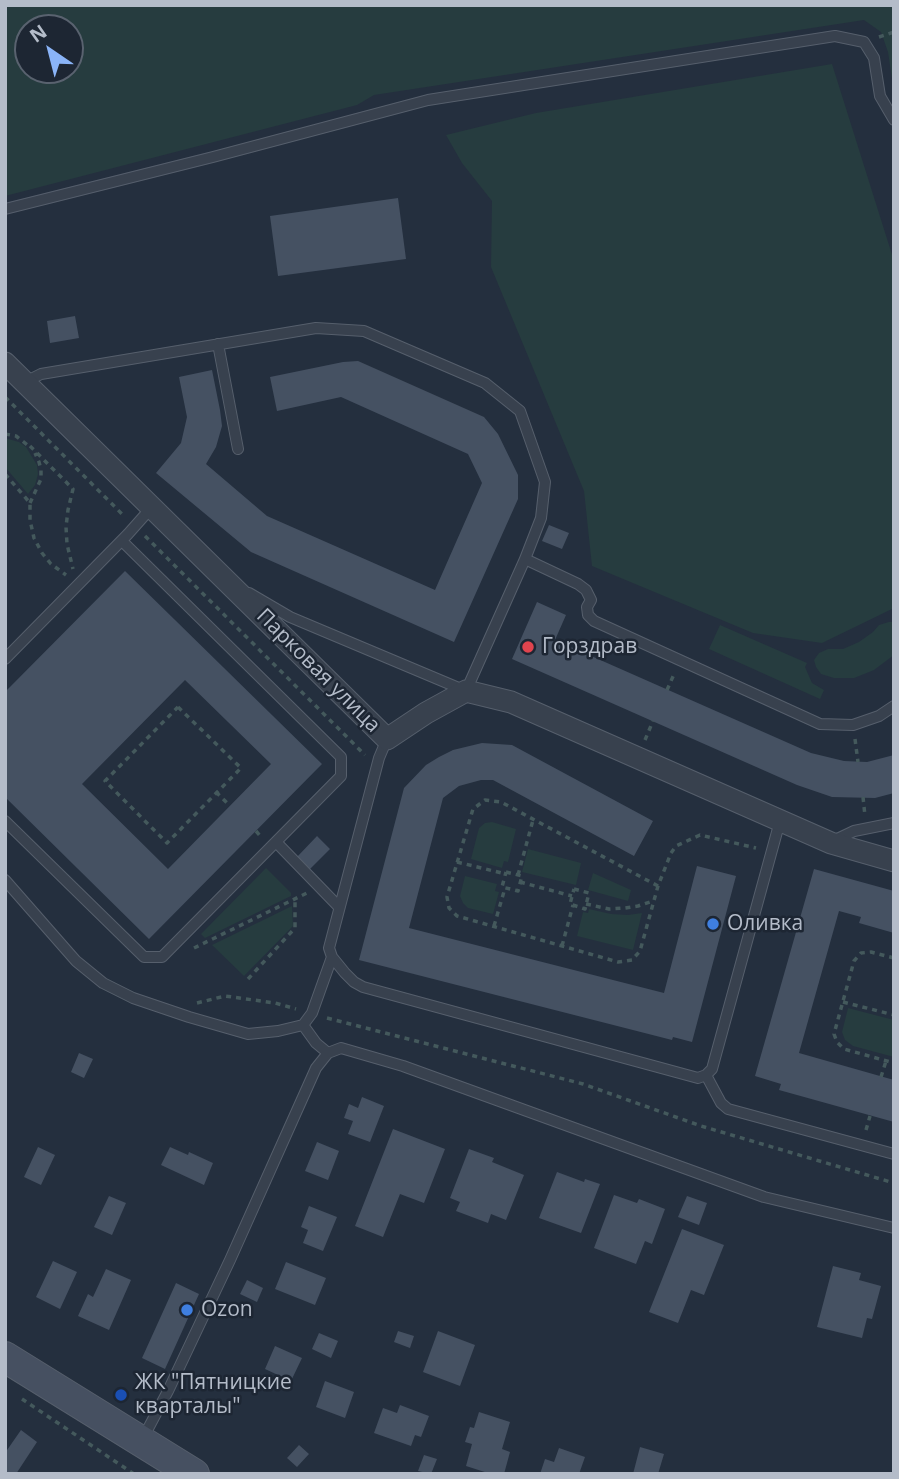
<!DOCTYPE html>
<html>
<head>
<meta charset="utf-8">
<style>
	body { margin:0 }
	#map { position:relative; width:899px; height:1479px; overflow:hidden; background:#242f3e; font-family:"Open Sans",sans-serif }
	canvas { display:block }
	.frame { position:absolute; inset:0; border:7px solid #b4bcc9; pointer-events:none }
	.north { position:absolute; left:14px; top:14px; width:70px; height:70px; box-sizing:border-box; background:#1d2633; border:2px solid #59626f; border-radius:50%; rotate:325deg; font-size:19px; font-weight:700; line-height:28px; text-align:center; color:#b4bcc9 }
	.north::after { content:''; display:block; margin:auto; width:24px; height:32px; background:#8ab4f8; clip-path:polygon(50% 0,100% 100%,50% 72%,0 100%) }
</style>
</head>
<body>
<div id="map">
<canvas width="899" height="1479"></canvas>
<div class="frame"></div>
<div class="north">N</div>
</div>
<script>
const ctx = document.querySelector('canvas').getContext('2d');
ctx.lineJoin = 'round';
function paint(path, color) { ctx.fillStyle = color; ctx.fill(path, 'evenodd'); }
const shape = rows => new Path2D(rows.map(r => 'M' + r).join(''));
function strokePath(path, color, width, dash) { ctx.strokeStyle = color; ctx.lineWidth = width; ctx.lineCap = dash ? 'butt' : 'round'; ctx.setLineDash(dash || []); ctx.stroke(path); }
function write(font, color, halo, rows, align = 'center') {
  ctx.font = font + ' "Open Sans",sans-serif'; ctx.lineWidth = 5; ctx.setLineDash([]); ctx.textBaseline = 'middle'; ctx.strokeStyle = halo; ctx.fillStyle = color; for (const [text, x, y, turn = 0] of rows) {
    ctx.save(); ctx.translate(x, y); ctx.rotate((+turn || 0) * Math.PI / 180); ctx.textAlign = isNaN(turn) ? turn : align; if (halo) ctx.strokeText(text, 0, 0); ctx.fillText(text, 0, 0); ctx.restore();
  }
}
paint(shape([
	[5,5,894,5,894,92,888,52,881,32,864,20,374,95,357,105,5,196],
	[70,28,70,70,28,70,28,28],
	[832,64,894,261,894,608,822,643,753,633,592,566,584,491,491,267,492,201,462,163,446,135,536,113],
	[5,438,19,442,26,447,37,465,38,474,35,485,28,494,5,467],
	[889,622,894,622,894,655,874,670,854,678,834,678,821,674,816,667,814,660,819,653,828,649,843,649,859,642,873,632,879,625],
	[720,625,807,663,805,667,812,683,824,690,820,699,709,649],
	[492,822,516,829,508,862,504,861,502,868,471,859,479,828,485,823],
	[528,849,581,863,576,885,522,872],
	[266,868,291,893,291,896,205,938,201,934],
	[593,873,631,890,628,901,588,890],
	[465,876,497,884,495,891,499,892,493,914,468,908,463,903,460,896],
	[292,906,293,926,244,976,212,945],
	[589,909,611,914,628,915,642,913,633,950,577,936,583,912,588,913],
	[848,1008,894,1020,894,1057,853,1046,845,1040,842,1032]
]), '#263c3f');
paint(shape([
	[398,198,406,259,278,276,270,216],
	[75,316,79,338,50,343,47,321],
	[358,361,484,417,498,434,518,475,518,499,454,642,251,552,156,473,181,443,187,417,179,377,212,370,220,410,222,426,216,447,206,464,267,516,435,590,482,483,468,454,341,397,277,411,270,377,343,362],
	[549,525,569,533,562,549,542,541],
	[125,571,322,764,149,939,5,797,5,692],
	[185,680,271,764,168,869,82,784],
	[537,602,566,615,555,640,811,753,844,761,867,762,894,755,894,793,875,798,832,797,797,785,512,659],
	[482,743,512,745,653,821,634,856,493,780,481,780,459,786,443,798,409,928,664,993,697,866,736,876,692,1042,673,1037,672,1040,359,960,404,788,426,765,439,757,453,750],
	[317,836,330,849,310,869,297,857],
	[814,869,894,891,894,933,859,923,861,917,839,911,799,1053,894,1080,894,1122,779,1090,781,1084,755,1076],
	[79,1053,93,1059,84,1078,71,1072],
	[362,1097,384,1106,370,1142,348,1134,353,1121,344,1118,349,1104,358,1108],
	[393,1129,445,1149,424,1203,400,1194,383,1237,355,1226],
	[317,1142,339,1151,328,1180,305,1171],
	[38,1147,55,1155,41,1185,24,1177],
	[170,1147,188,1155,189,1152,213,1163,204,1185,161,1165],
	[469,1149,494,1158,492,1162,524,1175,506,1220,491,1214,488,1223,456,1211,460,1202,450,1198],
	[557,1172,584,1182,585,1179,600,1184,581,1233,539,1218],
	[614,1195,637,1203,639,1199,665,1209,652,1244,645,1241,636,1264,594,1248],
	[109,1196,126,1203,112,1235,94,1227],
	[687,1196,707,1203,699,1225,678,1217],
	[309,1206,337,1217,323,1251,303,1243,308,1230,301,1227],
	[682,1229,724,1245,704,1295,691,1290,678,1323,649,1312],
	[53,1261,77,1272,60,1309,36,1297],
	[286,1262,326,1278,315,1305,275,1289],
	[833,1266,861,1273,859,1280,881,1286,872,1319,867,1318,862,1338,817,1327],
	[106,1269,131,1280,109,1330,78,1316,88,1294,93,1297],
	[247,1280,263,1288,257,1302,240,1294],
	[176,1283,199,1294,165,1369,142,1358],
	[398,1331,414,1336,410,1348,394,1342],
	[438,1331,475,1345,460,1386,423,1372],
	[319,1333,338,1341,331,1358,312,1349],
	[275,1346,302,1358,291,1381,265,1369],
	[325,1381,354,1392,345,1418,316,1407],
	[400,1405,429,1416,421,1437,415,1435,411,1446,374,1433,383,1408,397,1413],
	[479,1412,510,1422,502,1449,510,1452,504,1474,491,1474,466,1466,472,1444,465,1442,470,1427,474,1428],
	[21,1430,37,1442,16,1474,5,1474,5,1453],
	[299,1445,309,1454,297,1467,287,1458],
	[640,1447,664,1454,658,1474,633,1474],
	[559,1448,585,1457,579,1474,540,1474,545,1459,554,1462],
	[424,1455,437,1459,431,1474,418,1471]
]), '#455162');
const lane = shape([
	[5,209,213,157,428,100,835,36,864,42,874,58,880,96,894,120],
	[218,344,238,449],
	[25,382,41,374,316,328,364,331,485,383,520,411,545,482,541,518,525,559,466,691,290,617,249,593],
	[525,559,578,584,586,590,591,600,587,607,588,615,594,621,820,724,853,725,879,716,894,706],
	[5,659,128,534,152,507],
	[387,739,379,758,329,948,332,957,345,973,354,982,363,987,698,1078,706,1075,712,1069,780,821],
	[5,821,144,957,162,957,341,776,341,757,122,541],
	[833,841,854,831,894,823],
	[276,842,339,907],
	[5,880,76,961,103,983,133,998,189,1017,248,1034,278,1031,303,1025,312,1013,332,957],
	[303,1025,316,1043,328,1053],
	[706,1075,721,1103,728,1109,894,1154],
	[142,1440,168,1391,230,1260,316,1068,328,1053,341,1048,403,1066,764,1197,894,1228]
]);
const street = shape([
	[5,363,387,739,426,713,466,691,511,702,831,843,894,861]
]);
const secondary = shape([
	[5,1357,194,1474]
]);
strokePath(lane, '#565f6c', 12);
strokePath(street, '#565f6c', 23);
strokePath(secondary, '#565f6c', 32);
strokePath(shape([
	[879,37,894,32],
	[5,397,124,516],
	[5,434,16,436,30,447],
	[30,446,73,489,68,510,66,527,67,544,73,569],
	[5,474,30,503,30,520,34,538,42,553,51,564,66,575],
	[30,503,41,479,41,470,39,462,35,453],
	[145,536,365,755],
	[667,690,675,672],
	[178,707,241,768,167,843,105,781,178,707],
	[855,739,858,762],
	[645,740,653,721],
	[216,792,230,806],
	[863,797,865,816],
	[256,831,262,838],
	[457,862,506,874],
	[506,872,522,876,518,891,502,887,506,872],
	[518,875,533,820],
	[520,882,572,896],
	[658,886,501,802,485,800,473,809,447,897,449,908,457,916,618,962,632,960,640,951,658,886,671,853,676,846,700,835,756,848],
	[574,889,589,893,585,909,570,904,574,889],
	[586,904,609,909,625,908,638,906,653,901],
	[494,926,505,888],
	[562,946,573,905],
	[194,948,307,893],
	[894,958,871,952,861,953,854,961,834,1034,837,1042,844,1049,894,1063],
	[248,979,295,928,295,899],
	[843,1002,894,1015],
	[197,1003,225,996,275,1003,296,1009],
	[327,1018,583,1084,701,1126,894,1183],
	[881,1077,886,1061],
	[866,1130,870,1116],
	[22,1399,134,1474]
]), '#44595c', 3.5, [5, 5]);
strokePath(lane, '#38414e', 10);
strokePath(street, '#38414e', 21);
strokePath(secondary, '#465061', 30);
for (const [x, y, r, color] of [
	[528,647,7,"#e0444e"],
	[713,924,7,"#3f7fe0"],
	[187,1310,7,"#3f7fe0"],
	[121,1395,7,"#1a4fb4"]
]) { const dot = new Path2D(); dot.arc(x, y, r, 0, 2 * Math.PI); ctx.fillStyle = color; ctx.fill(dot); strokePath(dot, '#1d2633', 2.5); }
write('21px', '#b4bcc9', '#1d2633', [
	["Горздрав",542,647],
	["Оливка",727,924],
	["Ozon",201,1310],
	["ЖК \"Пятницкие",135,1383],
	["кварталы\"",135,1407]
], 'left');
write('21px', '#b4bcc9', '#1d2633', [
	["Парковая улица",318,671,45]
]);
</script>
</body>
</html>
